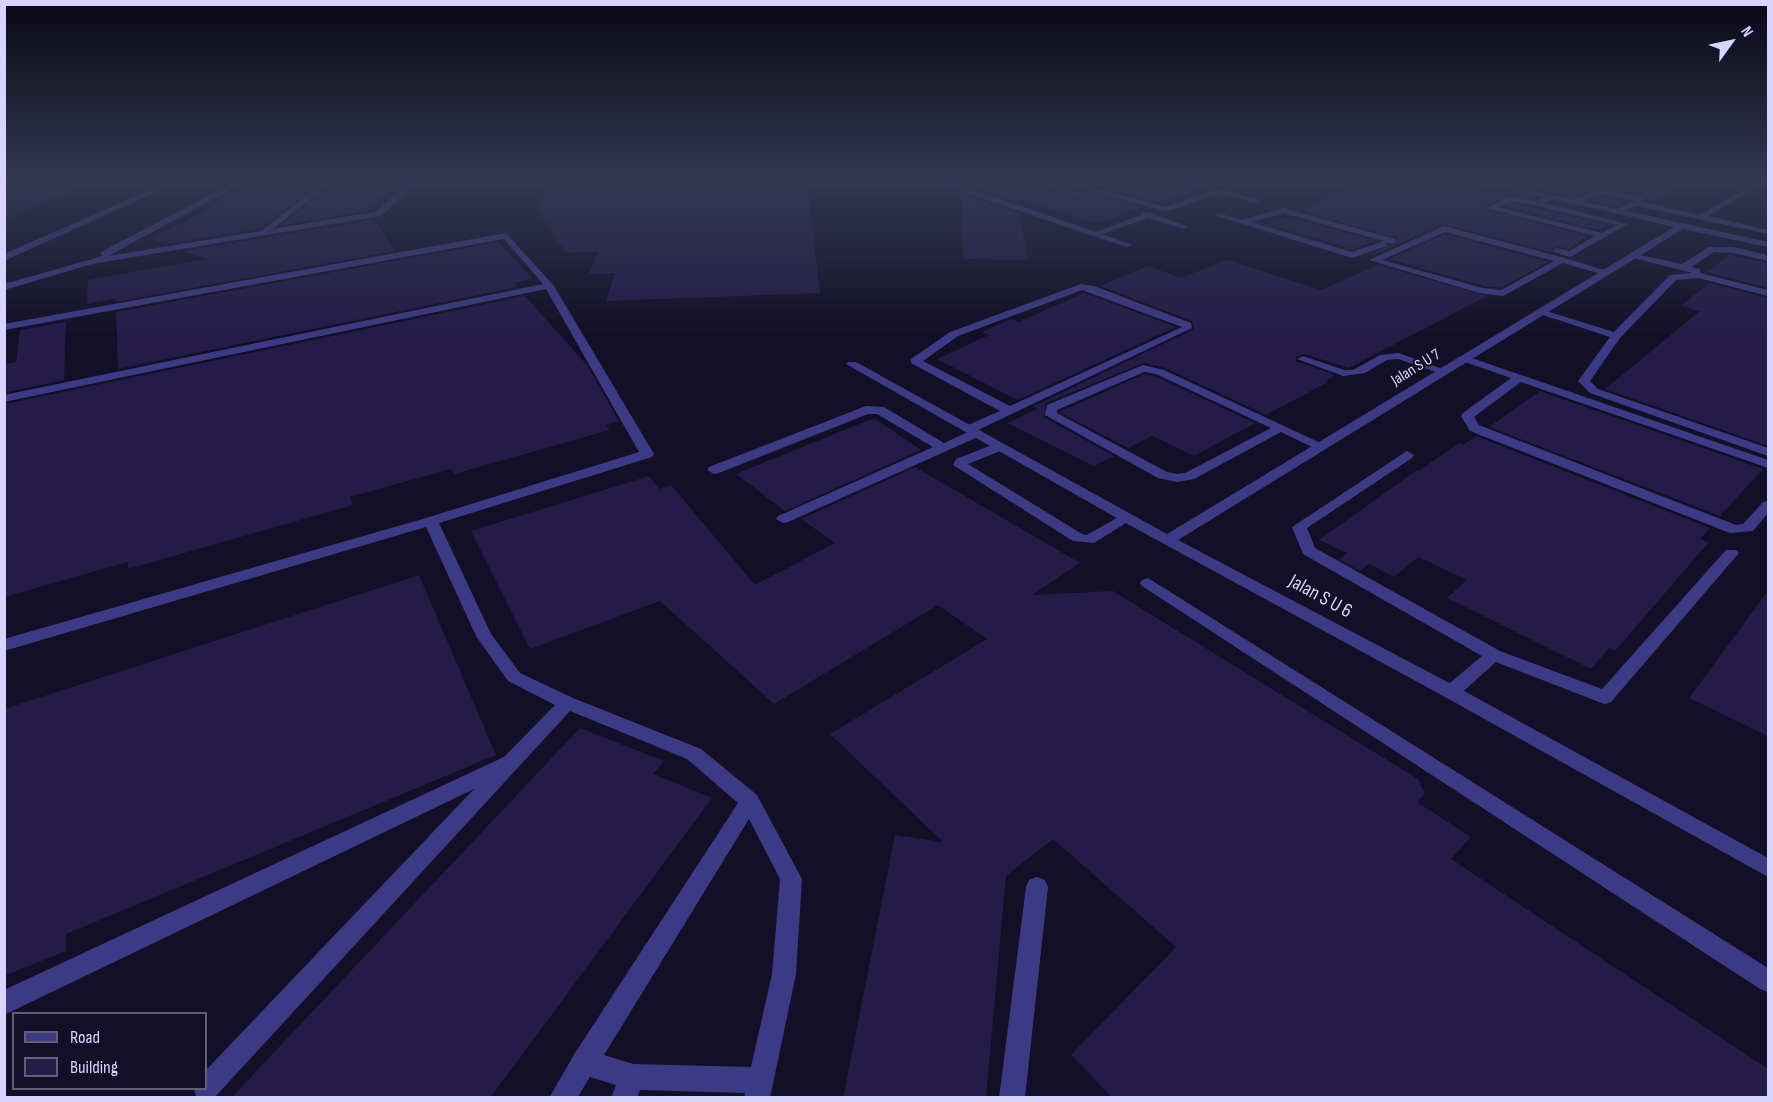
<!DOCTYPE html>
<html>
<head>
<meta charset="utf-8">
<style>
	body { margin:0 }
	#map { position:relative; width:1773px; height:1102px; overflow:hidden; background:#130f26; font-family:"Sofia Sans Condensed",sans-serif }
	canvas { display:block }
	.frame { position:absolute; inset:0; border:6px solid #d9d4ff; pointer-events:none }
	.legend { position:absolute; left:12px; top:1012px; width:195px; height:78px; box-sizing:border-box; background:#130f26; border:2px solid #625e7d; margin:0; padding:8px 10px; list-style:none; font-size:18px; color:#d9d4ff }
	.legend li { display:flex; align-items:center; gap:12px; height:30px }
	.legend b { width:30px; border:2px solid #625e7d }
	.north { position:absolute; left:1701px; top:12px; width:60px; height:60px; -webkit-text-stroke:4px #130f26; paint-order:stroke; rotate:57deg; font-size:16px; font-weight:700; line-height:24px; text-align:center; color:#d9d4ff }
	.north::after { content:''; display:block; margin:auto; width:21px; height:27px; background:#d9d4ff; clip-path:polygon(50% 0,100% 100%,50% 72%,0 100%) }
</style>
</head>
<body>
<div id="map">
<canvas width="1773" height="1102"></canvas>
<div class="frame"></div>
<ul class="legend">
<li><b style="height:8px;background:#3d3a85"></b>Road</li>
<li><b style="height:16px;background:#241b47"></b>Building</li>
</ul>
<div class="north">N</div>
</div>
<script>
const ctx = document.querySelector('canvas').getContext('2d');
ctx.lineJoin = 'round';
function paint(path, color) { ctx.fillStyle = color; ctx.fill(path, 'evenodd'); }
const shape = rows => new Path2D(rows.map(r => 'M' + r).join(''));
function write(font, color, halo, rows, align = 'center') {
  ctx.font = font + ' "Sofia Sans Condensed",sans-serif'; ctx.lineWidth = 4.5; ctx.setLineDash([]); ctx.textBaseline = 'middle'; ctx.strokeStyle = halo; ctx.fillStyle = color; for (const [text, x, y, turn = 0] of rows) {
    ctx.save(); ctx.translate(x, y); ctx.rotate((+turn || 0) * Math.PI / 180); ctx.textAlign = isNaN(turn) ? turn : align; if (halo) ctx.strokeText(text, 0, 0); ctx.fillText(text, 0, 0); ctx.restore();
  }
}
paint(shape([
	[5,183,92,183,5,219]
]), '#0c2248');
paint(shape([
	[250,183,318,183,260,229,166,244,151,238,187,221],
	[333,183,396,183,368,211,281,225],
	[551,183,807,183,820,293,606,301,615,273,589,274,598,252,566,253,536,208],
	[1000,183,1037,183,1074,198,1084,195,1083,192,1057,183,1063,183,1142,207,1096,223,1017,198,1018,203,982,190],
	[1085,183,1185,183,1197,189,1157,202],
	[1367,183,1440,183,1501,197,1502,189,1538,198,1510,194,1485,206,1484,209,1586,236,1569,249,1557,246,1550,252,1443,224,1374,255,1370,254,1397,243,1397,238,1302,211,1307,209,1302,208],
	[1545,183,1638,183,1672,191,1651,202,1646,200,1645,196,1599,187,1575,197,1537,189],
	[961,194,1019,213,1028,260,963,259],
	[1600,195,1627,202,1617,207,1590,201],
	[1512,203,1536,208,1607,225,1598,230,1504,206],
	[1287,217,1376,241,1353,249,1267,224],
	[374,220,395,251,116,302,115,299,87,304,88,280,206,259,184,251],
	[1445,234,1548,262,1501,288,1483,286,1389,259],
	[498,242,533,279,514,283,517,287,118,369,116,312],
	[1729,255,1768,263,1768,288,1707,272],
	[1227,260,1321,290,1378,265,1487,296,1349,368,1304,354,1296,357,1296,361,1335,375,1325,381,1328,382,1266,415,1165,368,1144,363,1046,403,1044,417,1114,456,1094,466,1007,423,1037,409,1032,407,1194,329,1192,321,1100,286,1148,266,1181,278],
	[1709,283,1768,298,1768,446,1605,389,1700,311,1681,306],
	[1084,293,1176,327,1018,400,937,359,989,335,982,332,1011,319,1019,322],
	[525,296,587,365,619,421,605,425,610,430,454,474,451,469,350,497,353,505,128,569,128,562,4,597,4,404],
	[66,322,64,380,4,393,4,364,16,362,20,330],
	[1144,374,1155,376,1255,423,1194,456,1152,436,1128,448,1059,412],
	[1540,391,1763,469,1720,516,1489,427],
	[874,418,921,450,785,511,736,474],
	[1476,436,1710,528,1700,539,1709,542,1615,651,1609,648,1591,669,1447,598,1467,580,1418,557,1394,577,1369,564,1360,571,1339,559,1347,553,1319,540,1417,470,1419,471,1459,443,1463,445],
	[915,467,1080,563,1032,595,1113,591,1418,779,1425,794,1417,802,1471,837,1451,859,1768,1069,1768,1098,1113,1098,1071,1055,1176,947,1053,839,1006,876,986,1098,843,1098,895,835,943,842,830,734,987,639,938,605,774,704,660,601,530,649,471,531,649,476,659,489,671,485,755,585,835,543,801,519],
	[419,575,496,755,66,934,66,951,4,976,4,709],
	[1768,591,1768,736,1689,698],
	[580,728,664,761,653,774,712,798,490,1098,231,1098]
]), '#241b47');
paint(shape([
	[166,183,176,183,4,261,4,254,166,183],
	[233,183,243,183,108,256,261,231,322,183,331,183,273,229,375,212,408,183,416,183,381,216,92,264,4,290,4,284,103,256,100,254,101,252,233,183],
	[940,183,951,183,966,188,985,183,998,183,966,192,940,183],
	[1039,183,1050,183,1082,194,1075,196,1039,183],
	[1065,183,1077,183,1166,207,1211,191,1187,183,1199,183,1261,201,1257,203,1219,193,1166,212,1065,183],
	[1533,183,1543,183,1526,192,1519,190,1533,183],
	[1755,183,1764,183,1708,216,1768,230,1768,234,1637,206,1618,214,1615,214,1615,210,1634,201,1600,193,1578,204,1571,202,1599,189,1645,198,1643,202,1699,215,1755,183],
	[1552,195,1555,199,1544,203,1628,224,1570,257,1552,251,1556,248,1569,251,1595,236,1486,208,1511,196,1535,201,1552,195],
	[1512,201,1536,206,1617,225,1602,233,1497,207,1512,201],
	[1283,208,1395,239,1396,241,1392,244,1387,242,1387,246,1352,258,1214,215,1218,213,1242,220,1283,208],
	[1283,213,1384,241,1352,252,1251,222,1283,213],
	[1141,212,1152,213,1188,227,1184,229,1148,218,1097,236,1090,234,1141,215,1141,212],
	[1444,226,1565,258,1610,272,1605,275,1563,263,1503,296,1479,293,1369,260,1444,226],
	[1445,232,1554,261,1501,290,1483,288,1382,260,1445,232],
	[506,233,554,286,654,454,652,457,439,523,491,634,520,673,573,698,701,749,757,795,802,879,796,974,770,1098,744,1098,745,1093,640,1090,637,1098,611,1098,616,1085,590,1077,577,1098,549,1098,575,1053,738,803,687,759,570,711,215,1097,197,1098,193,1088,206,1088,206,1070,474,789,4,1015,4,990,504,757,555,705,508,681,476,636,426,527,4,651,4,639,426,518,639,452,546,289,4,402,4,395,543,284,504,239,4,330,4,324,506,233],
	[749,819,780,879,772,974,751,1067,633,1064,604,1055,749,819],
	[1709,247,1733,247,1768,255,1768,261,1733,253,1714,252,1691,267,1700,269,1700,273,1768,290,1768,296,1698,278,1676,280,1620,338,1590,381,1598,389,1768,448,1768,456,1590,393,1578,381,1610,337,1534,312,1543,310,1614,332,1670,275,1692,273,1630,257,1630,253,1682,264,1709,247],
	[1081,284,1094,286,1191,323,1192,328,978,430,982,433,980,436,788,522,783,523,776,519,778,516,933,447,877,414,868,414,719,473,714,474,707,470,709,467,866,406,884,407,944,443,968,432,964,429,966,426,1000,411,911,363,911,359,950,332,1081,284],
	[1082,290,1182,327,1010,406,923,361,958,336,1082,290],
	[1399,353,1448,371,1442,374,1398,359,1387,360,1365,373,1343,376,1297,359,1303,356,1344,370,1353,370,1380,355,1399,353],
	[1463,355,1768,460,1768,468,1521,382,1474,417,1479,425,1736,525,1743,524,1763,502,1768,501,1768,513,1753,531,1730,533,1470,431,1461,416,1463,413,1511,378,1459,360,1457,358,1463,355],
	[1143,365,1164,370,1327,446,1326,449,1316,449,1281,432,1194,479,1177,482,1158,478,1045,415,1047,405,1143,365],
	[1144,372,1156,374,1271,428,1185,473,1177,474,1167,472,1057,413,1057,410,1144,372],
	[1000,442,1006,446,1005,449,968,464,1082,534,1087,535,1122,515,1127,514,1134,518,1094,543,1073,541,953,465,956,459,1000,442],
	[1407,451,1414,455,1412,458,1307,528,1315,548,1500,651,1602,689,1726,550,1736,550,1739,553,1611,702,1605,704,1599,702,1496,662,1457,697,1451,698,1445,697,1442,692,1445,687,1482,656,1303,554,1292,527,1407,451],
	[1148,578,1768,968,1768,992,1760,989,1142,586,1140,583,1142,580,1148,578],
	[1037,877,1045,880,1048,887,1025,1098,999,1098,1026,887,1029,880,1037,877]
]), '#3d3a85');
paint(shape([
	[1485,183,1499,183,1768,242,1768,247,1683,229,1178,540,1457,687,1768,858,1768,877,1445,697,1122,521,846,364,848,362,856,362,1167,534,1674,227,1485,183],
	[963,188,969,188,1133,245,1126,247,963,192,963,188]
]), '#3d3a85');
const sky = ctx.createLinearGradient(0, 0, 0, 337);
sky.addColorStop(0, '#0a0815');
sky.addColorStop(0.54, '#333752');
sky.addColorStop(1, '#33375200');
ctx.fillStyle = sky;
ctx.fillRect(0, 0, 1773, 337);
write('16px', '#d9d4ff', '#130f26', [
	["Jalan S U 7",1416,368,-32]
]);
write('20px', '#d9d4ff', '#130f26', [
	["Jalan S U 6",1320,597,29]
]);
</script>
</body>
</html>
